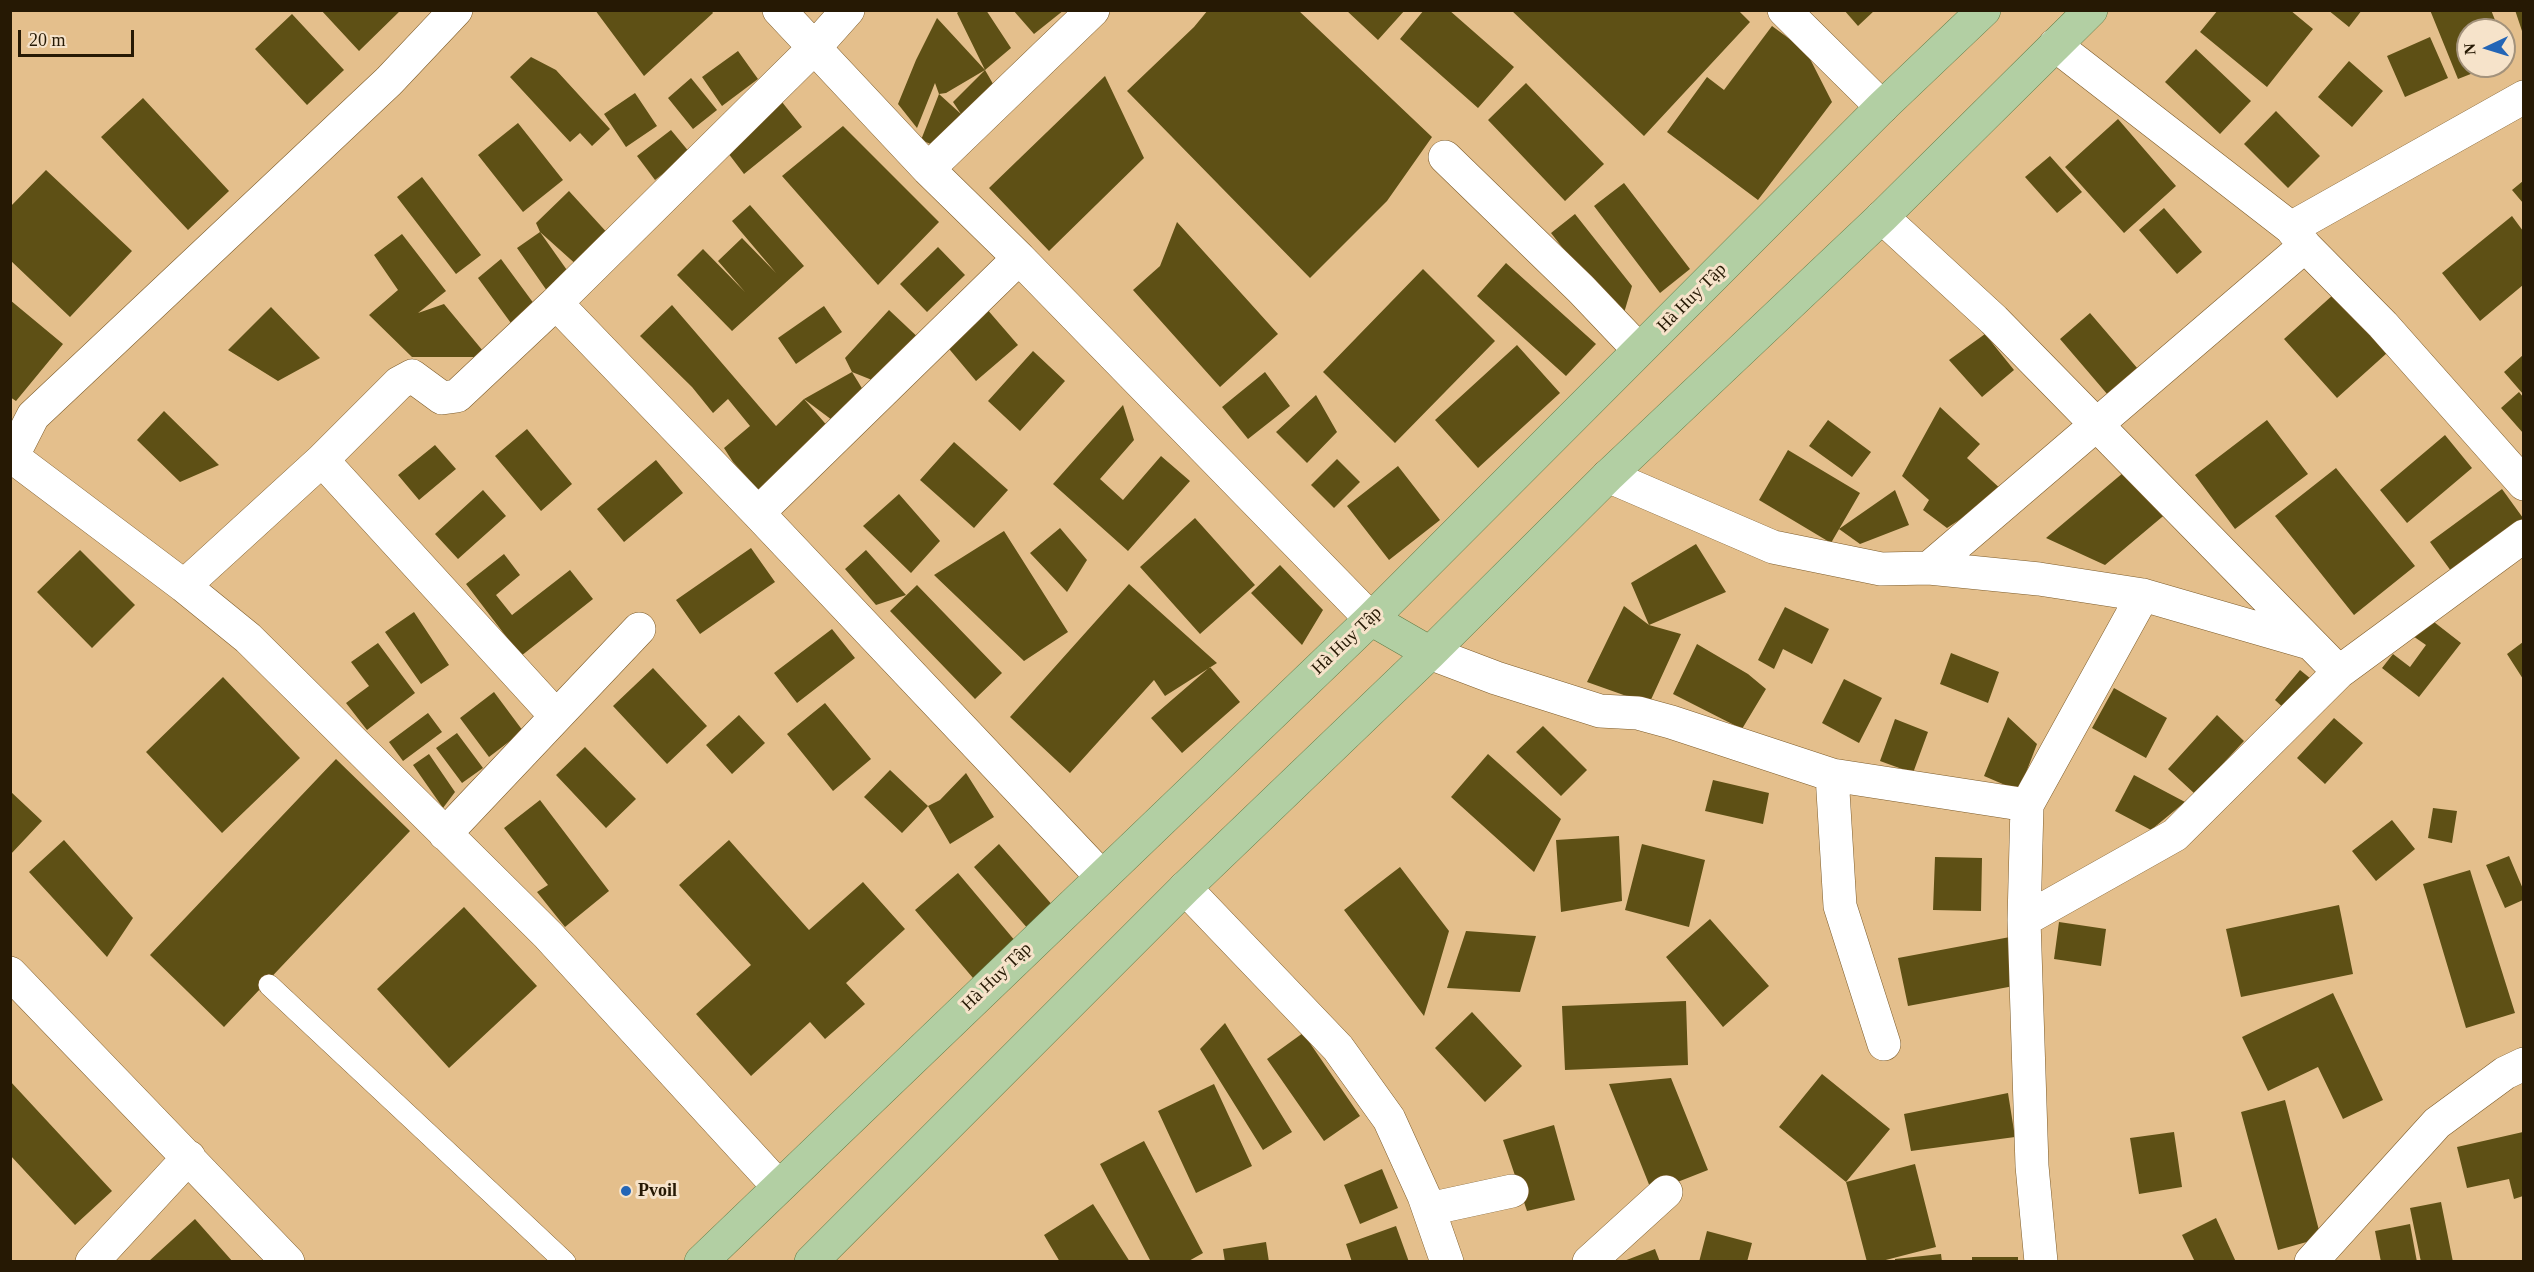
<!DOCTYPE html>
<html>
<head>
<meta charset="utf-8">
<style>
	body { margin:0 }
	#map { position:relative; width:2534px; height:1272px; overflow:hidden; background:#e4bf8c; font-family:"Times New Roman",serif }
	canvas { display:block }
	.frame { position:absolute; inset:0; border:12px solid #261904; pointer-events:none }
	.north { position:absolute; left:2456px; top:18px; width:60px; height:60px; box-sizing:border-box; background:#f6e3ca; border:2px solid #a3927b; border-radius:50%; rotate:266deg; font-size:16px; font-weight:700; line-height:24px; text-align:center; color:#261904 }
	.north::after { content:''; display:block; margin:auto; width:21px; height:27px; background:#2365b6; clip-path:polygon(50% 0,100% 100%,50% 72%,0 100%) }
	.scale { position:absolute; left:18px; top:30px; width:116px; height:27px; box-sizing:border-box; border:3px solid #261904; border-top:0; padding-left:8px; font-size:18px; line-height:21px; white-space:nowrap; color:#261904; -webkit-text-stroke:4px #f6e3ca; paint-order:stroke }
</style>
</head>
<body>
<div id="map">
<canvas width="2534" height="1272"></canvas>
<div class="frame"></div>
<div class="north">N</div>
<div class="scale">20 m</div>
</div>
<script>
const ctx = document.querySelector('canvas').getContext('2d');
ctx.lineJoin = 'round';
function paint(path, color) { ctx.fillStyle = color; ctx.fill(path, 'evenodd'); }
const shape = rows => new Path2D(rows.map(r => 'M' + r).join(''));
function strokePath(path, color, width, dash) { ctx.strokeStyle = color; ctx.lineWidth = width; ctx.lineCap = dash ? 'butt' : 'round'; ctx.setLineDash(dash || []); ctx.stroke(path); }
function write(font, color, halo, rows, align = 'center') {
  ctx.font = font + ' "Times New Roman",serif'; ctx.lineWidth = 6; ctx.setLineDash([]); ctx.textBaseline = 'middle'; ctx.strokeStyle = halo; ctx.fillStyle = color; for (const [text, x, y, turn = 0] of rows) {
    ctx.save(); ctx.translate(x, y); ctx.rotate((+turn || 0) * Math.PI / 180); ctx.textAlign = isNaN(turn) ? turn : align; if (halo) ctx.strokeText(text, 0, 0); ctx.fillText(text, 0, 0); ctx.restore();
  }
}
paint(shape([
	[321,10,401,10,359,51],
	[595,10,711,10,713,13,644,76],
	[960,10,986,10,1011,48,985,70,946,93,939,94,935,83,917,128,898,104,916,60,937,18,985,70,957,13],
	[1013,10,1064,10,1034,34],
	[1208,10,1298,10,1432,137,1387,201,1310,278,1127,91,1194,27],
	[1346,10,1405,10,1378,40],
	[1424,10,1449,10,1514,67,1478,108,1400,39],
	[1511,10,1738,10,1750,22,1644,136],
	[1844,10,1875,10,1858,26],
	[2218,10,2290,10,2313,29,2267,87,2200,32],
	[2328,10,2362,10,2349,27],
	[2430,10,2491,10,2499,30,2468,30,2468,66,2491,66,2458,79],
	[2515,10,2523,10,2523,34],
	[292,14,344,70,307,105,255,49],
	[1772,26,1806,51,1832,102,1758,200,1667,132,1707,77,1724,90],
	[2430,37,2448,78,2405,97,2387,56],
	[2196,49,2251,101,2220,134,2165,82],
	[738,51,758,79,722,106,702,77],
	[531,57,556,70,610,129,592,146,580,133,570,142,510,77],
	[2349,61,2383,91,2352,127,2318,97],
	[985,70,996,89,933,145,921,140,939,94,961,114,953,102],
	[1105,76,1144,158,1049,251,989,188],
	[691,78,717,110,693,129,668,98],
	[1526,83,1604,164,1565,201,1488,120],
	[635,93,657,126,626,147,604,114],
	[143,98,229,191,188,230,101,137],
	[782,102,802,127,744,174,725,149],
	[2276,111,2320,156,2288,188,2244,144],
	[2118,119,2176,186,2124,233,2065,167],
	[518,123,563,180,523,212,478,155],
	[843,126,939,222,878,285,782,176],
	[671,130,690,153,655,180,637,156],
	[2050,156,2082,192,2057,213,2025,177],
	[46,170,132,251,70,317,10,260,10,207],
	[422,177,481,255,456,274,397,197],
	[2523,181,2523,203,2512,190],
	[1624,183,1690,269,1660,293,1594,206],
	[569,191,611,237,579,267,540,232,569,273,552,298,517,248,540,232,536,223],
	[750,205,804,266,732,331,677,275,703,249,745,292,718,261,742,238,776,273,732,221],
	[2164,208,2202,252,2177,274,2139,230],
	[1575,214,1632,286,1621,323,1551,233],
	[2512,216,2523,231,2523,285,2480,321,2442,273],
	[1177,222,1278,334,1220,387,1133,290,1160,266],
	[402,234,446,291,418,313,444,304,488,357,412,357,369,315,398,290,374,255],
	[938,247,965,275,927,312,900,284],
	[501,259,540,312,516,330,478,278],
	[1506,263,1596,344,1566,376,1477,296],
	[1423,269,1495,341,1395,443,1323,372],
	[2334,294,2387,353,2337,398,2284,339],
	[10,300,63,344,16,401,10,397],
	[672,305,776,426,804,399,852,372,868,398,836,423,804,399,830,429,762,494,733,462,724,448,750,426,728,399,713,413,692,387,640,336],
	[824,306,842,332,796,364,778,338],
	[271,307,320,358,278,381,228,350],
	[986,308,1018,345,976,381,945,344],
	[889,310,923,342,872,380,852,372,845,358],
	[2090,313,2138,369,2108,395,2060,339],
	[1985,334,2014,370,1982,397,1949,360],
	[1517,345,1560,393,1478,468,1435,420],
	[1033,351,1065,381,1020,431,988,401],
	[2523,355,2523,394,2504,372],
	[1265,372,1290,406,1248,439,1222,407],
	[2519,392,2523,397,2523,433,2501,408],
	[1316,395,1337,432,1307,463,1276,432],
	[1123,405,1134,440,1100,479,1123,500,1161,456,1190,481,1128,551,1053,484],
	[1940,407,1980,444,1967,458,2003,491,1947,528,1923,510,1929,500,1902,476],
	[164,411,219,465,180,482,137,440],
	[1828,420,1871,452,1852,477,1809,446],
	[2267,420,2308,474,2235,529,2195,475],
	[527,429,572,484,541,511,495,456],
	[2445,435,2472,468,2407,523,2380,490],
	[954,442,1008,490,974,528,920,480],
	[435,445,456,469,419,500,398,475],
	[1788,450,1860,493,1831,543,1759,500],
	[1337,459,1360,482,1334,508,1311,485],
	[656,460,683,493,624,542,597,509],
	[1398,466,1440,520,1389,560,1347,506],
	[2130,467,2168,512,2105,565,2046,538],
	[2336,468,2415,566,2354,615,2275,516],
	[2502,489,2523,518,2451,571,2430,542],
	[483,490,506,516,458,559,435,534],
	[1895,490,1909,525,1860,544,1839,529],
	[899,494,940,541,911,573,863,526],
	[1195,518,1255,585,1200,634,1140,567],
	[1060,528,1087,560,1067,592,1030,553],
	[1004,531,1068,632,1024,661,934,575],
	[1696,544,1726,592,1649,625,1681,634,1649,704,1587,682,1624,606,1649,625,1631,583],
	[751,548,775,582,700,634,676,600],
	[80,550,135,605,92,648,37,592],
	[866,550,906,595,876,605,845,569],
	[504,554,520,575,496,595,512,615,570,570,593,599,521,656,466,584],
	[1280,565,1323,610,1302,645,1251,593],
	[1129,584,1217,663,1165,696,1154,680,1070,773,1010,717],
	[917,585,1002,673,975,699,890,611],
	[1785,607,1829,629,1812,664,1783,649,1774,669,1758,660],
	[414,612,449,665,421,684,385,632],
	[2425,615,2461,643,2419,697,2382,668,2393,654,2410,667,2426,645,2410,634],
	[832,629,855,658,797,703,774,673],
	[2523,642,2523,679,2507,654],
	[378,643,415,693,367,730,346,703,369,686,351,662],
	[1697,644,1748,674,1766,689,1742,729,1673,694],
	[1951,653,1999,672,1988,703,1940,684],
	[1210,667,1240,702,1182,753,1151,718],
	[653,668,707,726,667,764,613,706],
	[2300,670,2316,683,2290,714,2275,700],
	[223,677,300,758,222,833,146,752],
	[1844,679,1882,698,1859,743,1822,723],
	[2114,688,2167,718,2146,758,2092,728],
	[494,692,523,731,489,757,460,718],
	[825,703,871,759,833,791,787,734],
	[428,713,442,732,403,761,389,742],
	[739,715,765,743,732,774,706,745],
	[2217,715,2244,741,2195,794,2168,769],
	[2008,717,2037,744,2019,791,1984,776],
	[2334,718,2363,743,2325,784,2297,758],
	[1895,719,1928,732,1913,773,1880,761],
	[1543,726,1587,770,1561,796,1516,752],
	[457,733,483,768,462,783,436,748],
	[585,747,636,799,606,828,556,775],
	[429,754,455,792,443,808,413,765],
	[1488,754,1561,819,1534,872,1451,797],
	[336,759,410,831,224,1027,150,955],
	[890,770,928,806,940,800,966,773,994,817,950,844,928,806,902,833,864,797],
	[2134,775,2185,802,2151,830,2115,811],
	[1713,780,1769,793,1763,824,1705,811],
	[10,791,42,821,10,855],
	[540,800,609,891,565,927,537,892,548,885,504,828],
	[2433,808,2457,811,2452,843,2428,838],
	[2392,820,2415,849,2376,881,2352,851],
	[1619,836,1622,901,1561,912,1556,840],
	[64,840,133,918,107,957,29,872],
	[729,840,809,930,863,882,905,929,846,983,865,1004,825,1039,810,1022,751,1076,696,1014,751,965,679,885],
	[999,844,1054,907,1029,930,974,867],
	[1642,844,1705,860,1689,927,1625,910],
	[2509,856,2523,889,2523,900,2505,908,2486,865],
	[1935,857,1982,858,1981,911,1933,910],
	[1400,867,1449,931,1424,1016,1344,910],
	[2470,870,2515,1013,2466,1028,2423,884],
	[958,873,1016,942,973,978,915,910],
	[2339,905,2353,974,2241,997,2226,929],
	[464,907,537,986,449,1068,377,989],
	[1710,919,1769,986,1723,1027,1666,957],
	[2059,922,2106,929,2101,966,2054,959],
	[1466,931,1536,936,1520,992,1447,988],
	[2010,937,2019,985,1908,1006,1898,958],
	[2333,993,2383,1100,2343,1119,2318,1067,2268,1091,2242,1037],
	[1686,1001,1688,1065,1565,1070,1562,1006],
	[1472,1012,1522,1066,1485,1102,1435,1048],
	[1225,1023,1292,1132,1263,1150,1200,1049],
	[1303,1033,1360,1116,1324,1141,1267,1059],
	[1822,1074,1890,1129,1846,1182,1915,1164,1936,1247,1878,1262,1867,1262,1846,1182,1779,1127],
	[1671,1078,1708,1170,1652,1192,1609,1084],
	[10,1081,112,1191,75,1225,10,1155],
	[1214,1084,1252,1166,1196,1193,1158,1111],
	[2008,1093,2015,1137,1911,1151,1904,1114],
	[2285,1100,2321,1238,2278,1250,2241,1112],
	[1554,1125,1575,1200,1527,1211,1503,1140],
	[2174,1132,2182,1187,2139,1194,2130,1138],
	[2523,1132,2523,1196,2514,1199,2509,1179,2467,1188,2457,1147],
	[1144,1141,1203,1253,1187,1262,1151,1262,1100,1164],
	[1382,1169,1398,1208,1360,1224,1344,1185],
	[2441,1202,2453,1262,2421,1262,2410,1208],
	[1093,1204,1130,1262,1060,1262,1044,1235],
	[2216,1218,2236,1262,2195,1262,2182,1235],
	[195,1219,233,1262,148,1262],
	[2410,1224,2417,1262,2381,1262,2375,1231],
	[1396,1226,1409,1262,1352,1262,1346,1244],
	[1707,1231,1752,1243,1747,1262,1699,1262],
	[1266,1242,1269,1262,1225,1262,1223,1249],
	[1655,1249,1660,1262,1624,1262,1624,1261],
	[1941,1254,1942,1262,1895,1262,1895,1259],
	[1972,1257,2018,1257,2018,1262,1972,1262]
]), '#5e5015');
const lane = shape([
	[269,985,565,1262]
]);
const street = shape([
	[779,10,928,169,1019,258,1371,619],
	[1784,10,1882,107],
	[2055,45,2291,228,2305,246,2383,325,2524,484],
	[1445,157,1581,289,1639,350],
	[928,169,1093,10],
	[1882,217,1994,320,2339,672],
	[2291,228,2524,97],
	[556,303,758,513,1101,876],
	[10,455,184,586,248,638,548,935,778,1186],
	[322,460,556,716],
	[10,461,33,416,389,81,456,10],
	[1608,476,1773,547,1881,569,1929,568,2039,579,2143,595,2309,643],
	[758,513,1019,258],
	[1929,568,2305,246],
	[184,586,322,460,399,383,412,376,442,398,457,396,556,303,815,47,848,10],
	[1430,653,1496,678,1600,711,1638,713,1671,722,1832,775,2027,805],
	[1832,775,1840,906,1884,1044],
	[445,834,639,629],
	[1185,888,1338,1048,1389,1119,1424,1196,1447,1262],
	[2024,920,2175,835,2339,672,2524,536],
	[10,973,288,1262],
	[1429,1209,1512,1191],
	[92,1262,189,1157],
	[1589,1262,1666,1192],
	[2041,1262,2032,1166,2024,920,2027,805,2143,595],
	[2311,1262,2437,1123,2505,1073,2524,1064]
]);
const primary = shape([
	[1371,619,1430,653],
	[701,1262,1371,619,1882,107,1984,10],
	[811,1262,1185,888,1430,653,1608,476,1882,217,2091,10]
]);
strokePath(lane, '#7d5c2a', 22);
strokePath(street, '#7d5c2a', 34);
strokePath(primary, '#607a44', 34);
strokePath(lane, '#fff', 21);
strokePath(street, '#fff', 33);
strokePath(primary, '#b2cfa3', 33);
for (const [x, y, r, color] of [
	[626,1191,6,"#2365b6"]
]) { const dot = new Path2D(); dot.arc(x, y, r, 0, 2 * Math.PI); ctx.fillStyle = color; ctx.fill(dot); strokePath(dot, '#f6e3ca', 2); }
write('18px', '#261904', '#f6e3ca', [
	["Hà Huy Tập",1692,298,-45],
	["Hà Huy Tập",1347,641,-44],
	["Hà Huy Tập",997,977,-44]
]);
write('bold 18px', '#261904', '#f6e3ca', [
	["Pvoil",638,1191]
], 'left');
</script>
</body>
</html>
